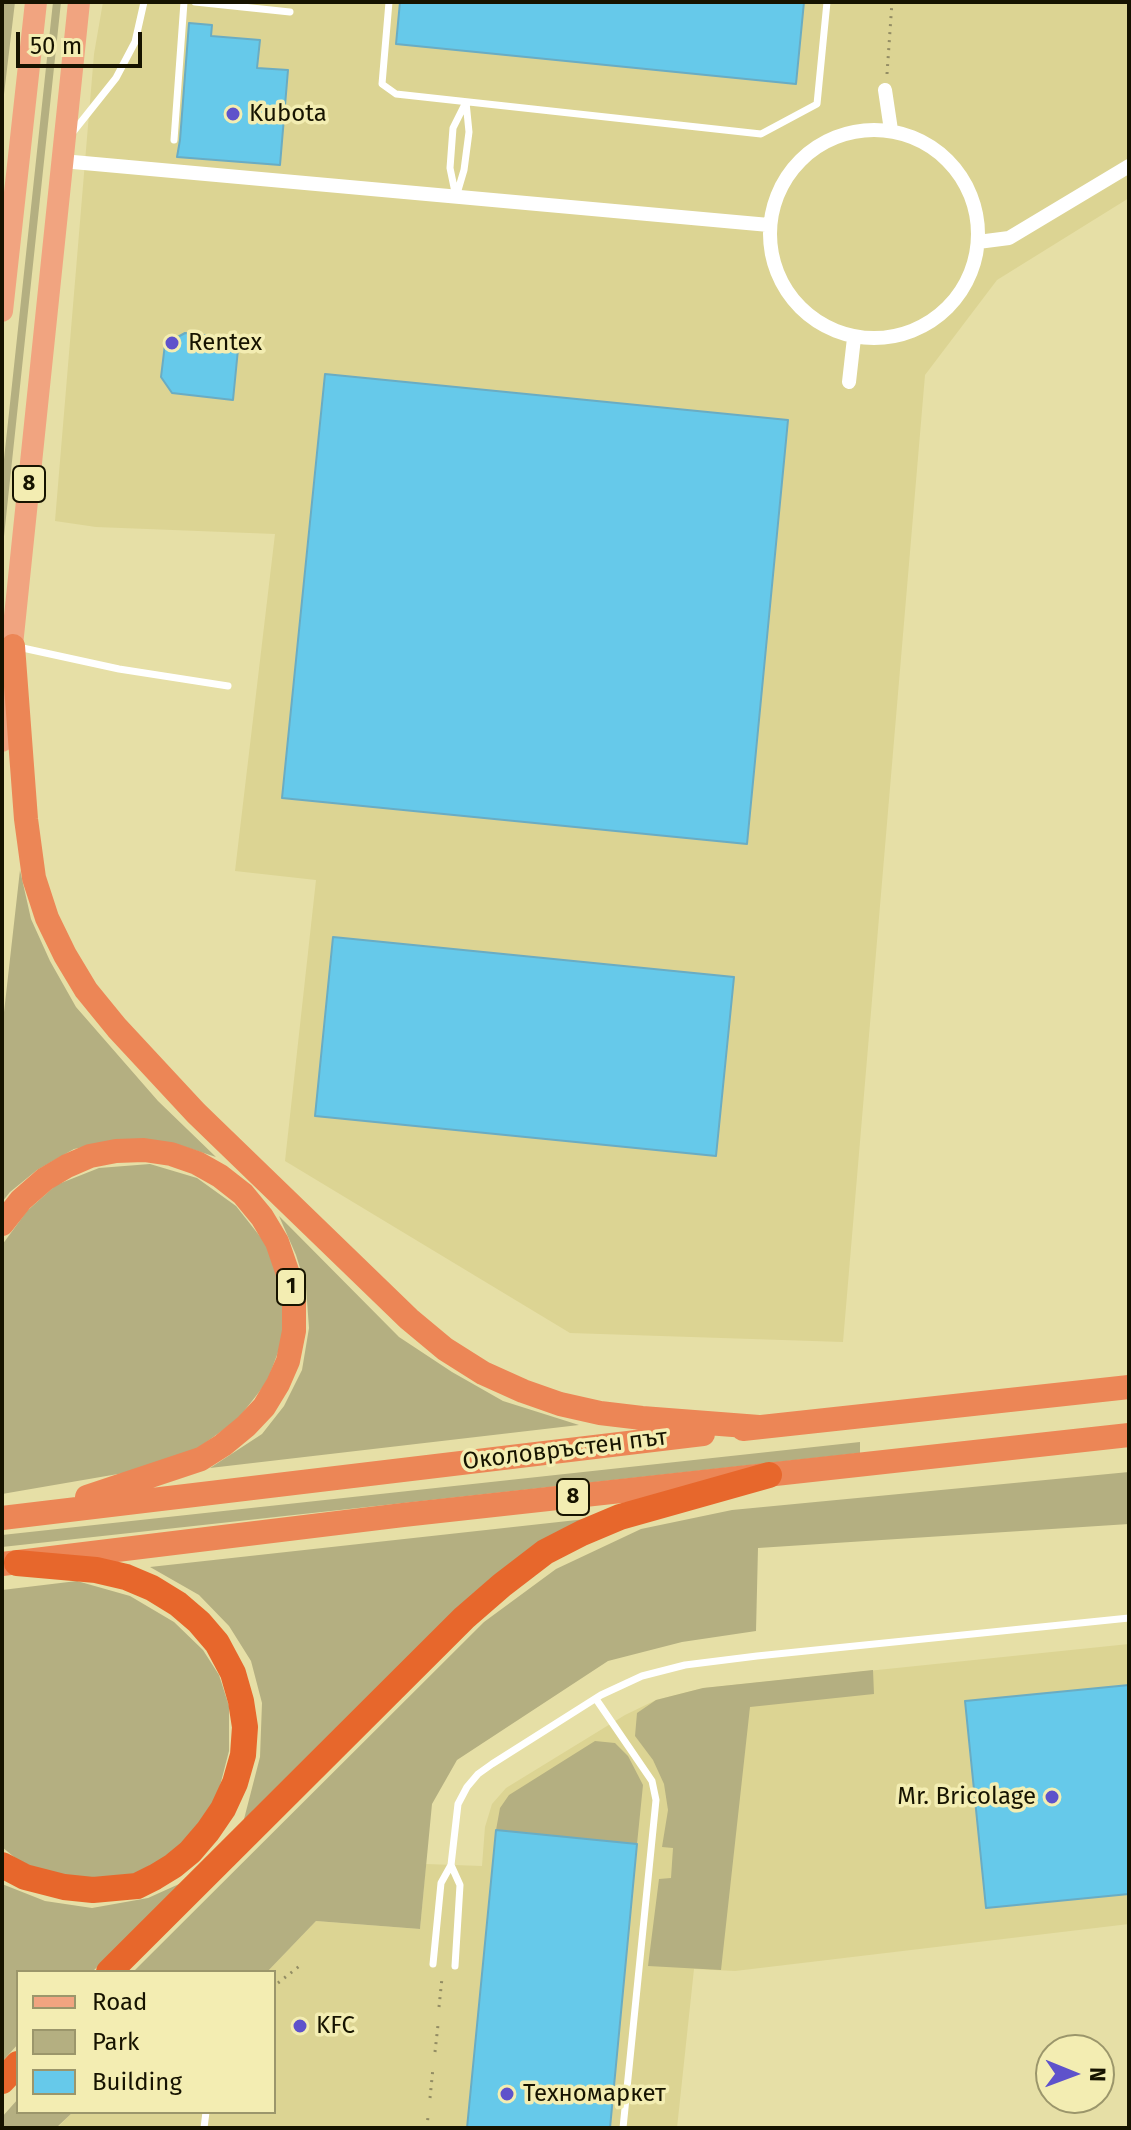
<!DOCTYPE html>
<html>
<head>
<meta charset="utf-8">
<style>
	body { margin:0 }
	#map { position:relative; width:1131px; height:2130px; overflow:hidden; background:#e6dfa6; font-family:"Fira Sans",sans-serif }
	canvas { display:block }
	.frame { position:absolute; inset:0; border:4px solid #161300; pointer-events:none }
	.legend { position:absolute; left:16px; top:1970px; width:260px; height:144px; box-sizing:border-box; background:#f3edb2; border:2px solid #9b966b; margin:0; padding:10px 14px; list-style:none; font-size:24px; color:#161300 }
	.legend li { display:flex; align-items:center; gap:16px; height:40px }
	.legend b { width:40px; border:2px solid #9b966b }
	.north { position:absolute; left:1035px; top:2034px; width:80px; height:80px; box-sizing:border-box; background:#f3edb2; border:2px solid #9b966b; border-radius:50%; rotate:91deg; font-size:22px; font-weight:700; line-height:32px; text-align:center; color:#161300 }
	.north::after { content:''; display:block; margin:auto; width:28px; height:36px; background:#5e52cb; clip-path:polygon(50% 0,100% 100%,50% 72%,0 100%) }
	.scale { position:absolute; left:16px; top:32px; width:126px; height:36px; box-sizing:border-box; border:4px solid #161300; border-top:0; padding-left:10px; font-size:24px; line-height:28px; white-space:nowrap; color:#161300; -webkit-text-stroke:6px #f3edb2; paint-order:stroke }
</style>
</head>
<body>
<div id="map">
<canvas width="1131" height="2130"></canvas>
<div class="frame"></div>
<ul class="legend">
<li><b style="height:10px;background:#f1a480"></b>Road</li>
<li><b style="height:22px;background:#b4af81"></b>Park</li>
<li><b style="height:22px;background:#66c9ea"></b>Building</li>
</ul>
<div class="north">N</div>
<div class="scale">50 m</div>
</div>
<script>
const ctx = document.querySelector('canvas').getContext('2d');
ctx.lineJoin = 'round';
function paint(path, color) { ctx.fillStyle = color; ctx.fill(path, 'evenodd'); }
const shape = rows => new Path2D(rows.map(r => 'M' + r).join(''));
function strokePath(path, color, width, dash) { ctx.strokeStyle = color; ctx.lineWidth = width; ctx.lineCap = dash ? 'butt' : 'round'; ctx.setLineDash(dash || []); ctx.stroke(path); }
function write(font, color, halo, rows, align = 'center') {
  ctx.font = font + ' "Fira Sans",sans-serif'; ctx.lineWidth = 7; ctx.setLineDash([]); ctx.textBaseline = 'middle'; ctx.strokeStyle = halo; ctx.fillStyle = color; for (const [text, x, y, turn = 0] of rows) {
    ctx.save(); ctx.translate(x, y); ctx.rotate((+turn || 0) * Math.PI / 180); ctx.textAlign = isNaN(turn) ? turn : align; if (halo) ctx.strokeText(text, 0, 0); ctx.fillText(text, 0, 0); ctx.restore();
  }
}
paint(shape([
	[103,2,1129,2,1129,198,997,280,925,375,843,1342,570,1333,285,1161,316,880,235,871,275,534,96,527,55,521,94,54],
	[1129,1644,1129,1924,735,1971,694,1969,677,2128,57,2128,73,2112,274,2112,274,1972,267,1972,316,1921,420,1929,426,1864,482,1866,485,1827,492,1804,506,1788,625,1715,656,1700,703,1688]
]), '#dcd493');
paint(shape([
	[2,2,15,2,2,111],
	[53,2,61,2,2,555,2,478],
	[20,870,31,919,50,961,76,1007,158,1101,216,1157,173,1143,122,1139,74,1149,37,1170,10,1192,2,1202,2,1030],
	[150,1164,197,1178,236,1206,266,1244,282,1287,284,1336,267,1382,237,1420,198,1448,147,1469,2,1494,2,1245,27,1211,56,1185,99,1168],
	[279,1216,399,1337,452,1372,503,1401,579,1425,210,1468,262,1434,284,1406,302,1370,309,1328,306,1287,296,1255],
	[860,1442,860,1453,2,1547,2,1535],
	[1129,1472,1129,1524,758,1548,756,1631,682,1642,608,1661,457,1760,432,1804,420,1929,316,1921,267,1972,133,1972,484,1622,556,1569,641,1529,732,1510],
	[595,1518,243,1823,260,1757,262,1703,251,1661,229,1626,199,1595,150,1567],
	[77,1581,130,1596,174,1622,203,1650,219,1675,229,1706,229,1751,215,1805,180,1850,137,1875,96,1883,62,1878,19,1861,2,1847,2,1590],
	[873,1670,874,1694,750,1707,721,1970,648,1966,659,1879,671,1878,673,1848,662,1847,668,1810,664,1784,653,1760,635,1736,637,1713,656,1700,703,1688],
	[595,1741,615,1743,628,1756,643,1785,637,1844,496,1830,500,1808,509,1795],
	[188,1880,92,1972,18,1972,18,2044,2,2062,2,1884,45,1901,92,1908,148,1898],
	[18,2099,18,2112,73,2112,56,2128,2,2128,2,2117]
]), '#b4af81');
const building = shape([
	[400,2,804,2,796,84,396,44,400,2],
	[189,23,212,25,211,36,260,40,257,68,288,70,280,165,177,157,180,140,189,23],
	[185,333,239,339,233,400,172,393,161,377,165,344,185,333],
	[325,374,788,420,747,844,282,798,325,374],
	[333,937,734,977,716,1156,315,1116,333,937],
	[1129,1685,1129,1894,986,1908,965,1701,1129,1685],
	[496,1830,637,1844,610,2128,467,2128,496,1830]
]);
paint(building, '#66c9ea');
strokePath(building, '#6aacc3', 2);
strokePath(shape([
	[887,74,892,2],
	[278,1983,302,1964],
	[439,2007,442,1978],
	[435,2052,438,2025],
	[430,2098,433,2068],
	[427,2128,428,2116]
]), '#938d64', 3, [2, 6]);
strokePath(shape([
	[195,2,290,12],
	[389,2,382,84,396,94,761,134,817,104,827,2],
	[466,102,469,132,464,170,456,197,450,168,453,128,466,102],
	[73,132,116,78,135,42,144,2],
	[174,140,184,2],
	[18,647,119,669,228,686],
	[596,1699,652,1781,656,1800,623,2128],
	[451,1865,458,1804,467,1787,478,1774,492,1764,601,1695,642,1676,685,1665,757,1656,1129,1618],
	[433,1964,441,1883,451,1865,460,1885,455,1966],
	[204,2128,206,2112]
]), '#fff', 7);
strokePath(shape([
	[885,90,891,130],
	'770 234a104 104 0 1 1 208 0a104 104 0 1 1-208 0Z',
	[62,161,769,225],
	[978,242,1009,238,1129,166],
	[849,382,854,338]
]), '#fff', 14);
strokePath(shape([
	[2,311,36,2],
	[2,741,79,2]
]), '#f1a480', 22);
strokePath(shape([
	[13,646,26,819,34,878,47,918,65,955,86,990,117,1028,196,1113,409,1319,445,1349,483,1373,523,1391,560,1404,600,1413,642,1418,759,1427],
	[2,1224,21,1200,45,1179,67,1166,90,1156,116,1151,144,1150,171,1154,197,1163,220,1176,243,1194,262,1217,277,1242,287,1271,294,1301,294,1331,288,1361,278,1384,264,1407,246,1426,223,1445,201,1459,87,1497],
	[743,1429,1129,1387],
	[2,1518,703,1434],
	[2,1564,403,1515,1129,1435]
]), '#ec8656', 24);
strokePath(shape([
	[2,1865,25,1877,64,1887,93,1890,137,1886,155,1877,173,1866,190,1852,208,1831,223,1809,235,1783,243,1755,245,1727,241,1701,233,1673,217,1643,199,1622,178,1604,152,1588,126,1577,96,1570,17,1563],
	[109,1972,464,1618,502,1585,545,1552,582,1533,620,1517,769,1475],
	[2,2081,18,2064]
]), '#e7672c', 26);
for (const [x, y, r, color] of [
	[233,114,8,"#5e52cb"],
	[172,343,8,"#5e52cb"],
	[1052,1797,8,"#5e52cb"],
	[300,2026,8,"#5e52cb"],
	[507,2094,8,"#5e52cb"]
]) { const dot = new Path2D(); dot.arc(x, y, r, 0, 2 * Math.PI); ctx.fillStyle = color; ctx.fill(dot); strokePath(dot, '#f3edb2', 3); }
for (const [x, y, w] of [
	[29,484,32],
	[291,1287,28],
	[573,1497,32]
]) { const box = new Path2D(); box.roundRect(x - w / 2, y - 18, w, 36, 6); ctx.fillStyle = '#f3edb2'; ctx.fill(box); strokePath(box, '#161300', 2); }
write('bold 22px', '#161300', null, [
	["8",29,484],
	["1",291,1287],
	["8",573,1497]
]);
write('24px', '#161300', '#f3edb2', [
	["Kubota",249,114],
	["Rentex",188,343],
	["Mr. Bricolage",1036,1797,"right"],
	["KFC",316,2026],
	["Техномаркет",523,2094]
], 'left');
write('24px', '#161300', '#f3edb2', [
	["Околовръстен път",565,1450,-7]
]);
</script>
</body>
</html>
